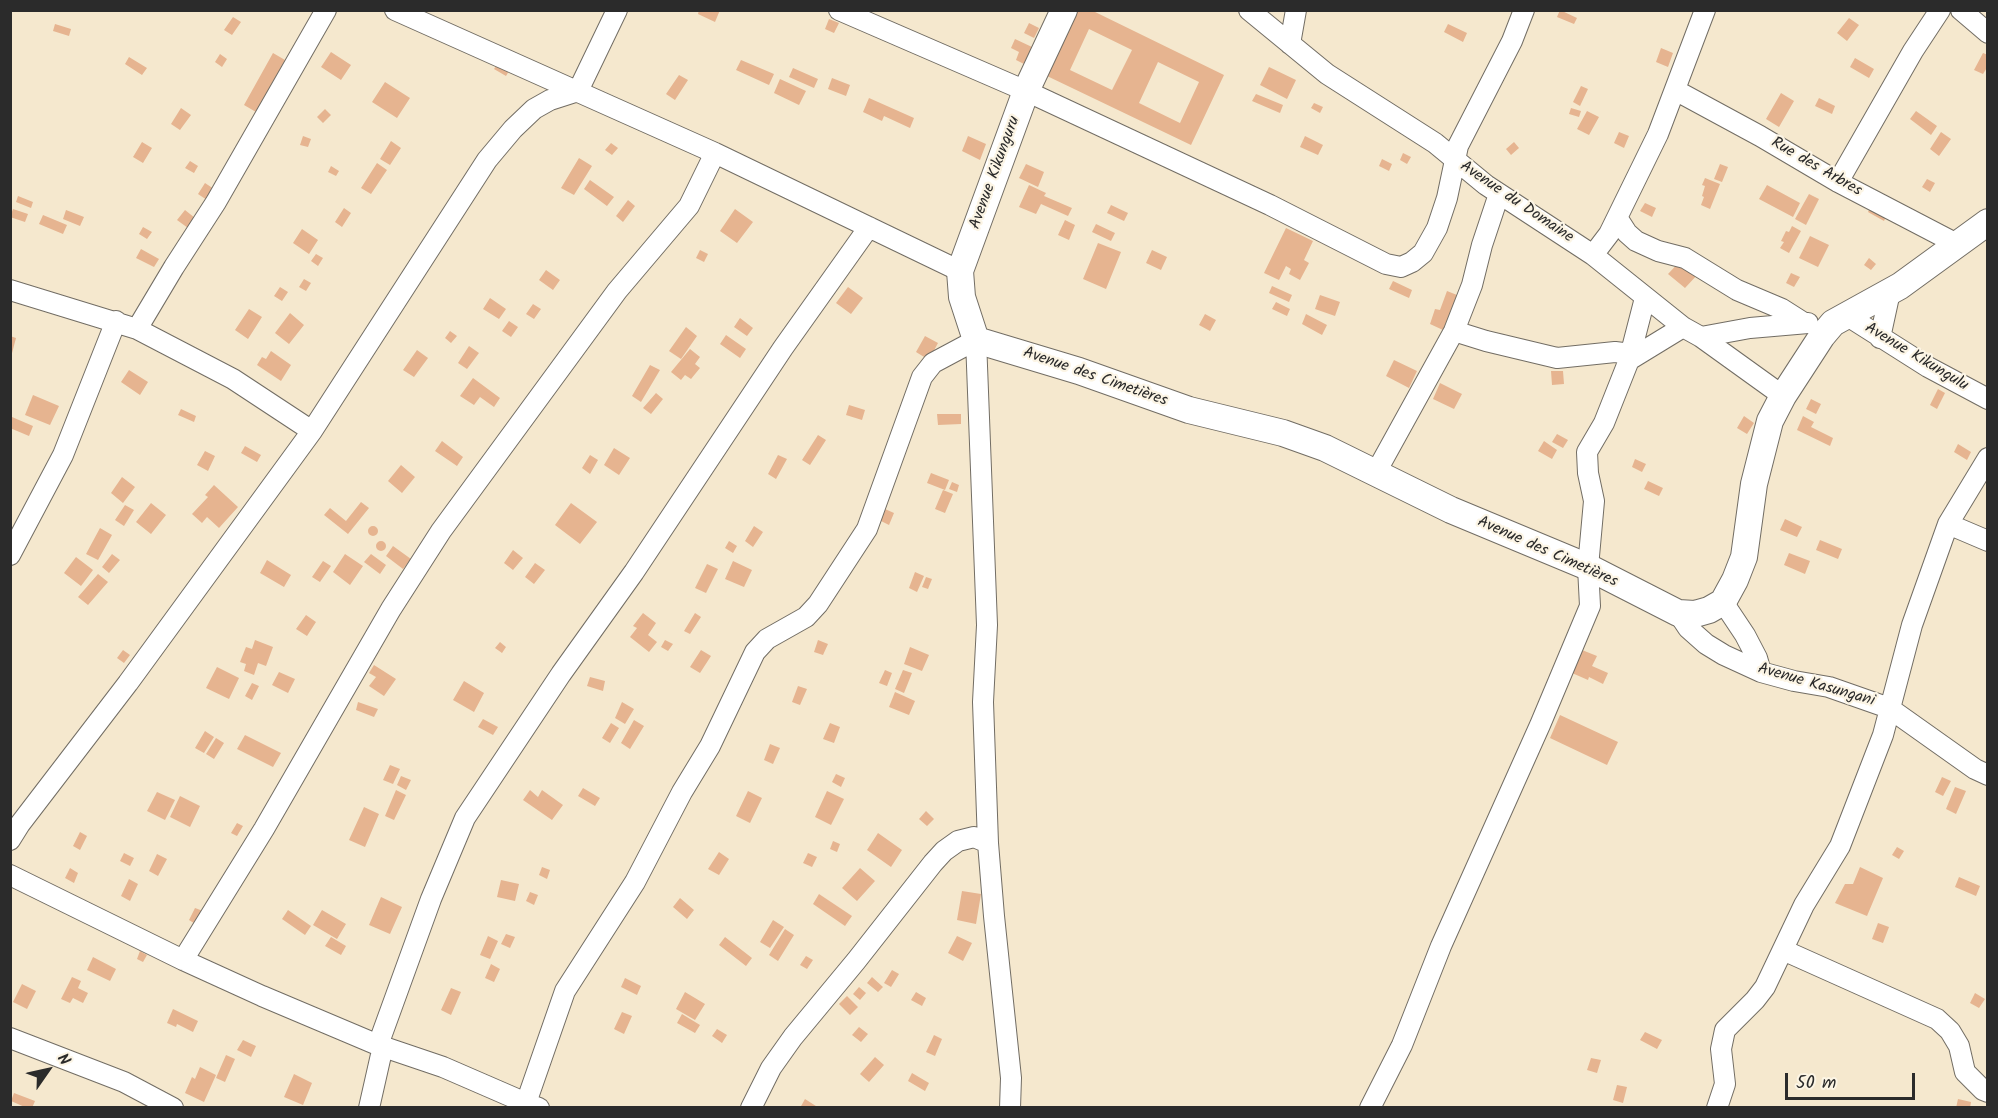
<!DOCTYPE html>
<html>
<head>
<meta charset="utf-8">
<style>
	body { margin:0 }
	#map { position:relative; width:1998px; height:1118px; overflow:hidden; background:#f5e8ce; font-family:Kalam,sans-serif }
	canvas { display:block }
	.frame { position:absolute; inset:0; border:12px solid #2b2b2b; pointer-events:none }
	.north { position:absolute; left:18px; top:1040px; width:60px; height:60px; -webkit-text-stroke:4px #fcf5e5; paint-order:stroke; rotate:56deg; font-size:16px; font-weight:700; line-height:24px; text-align:center; color:#2b2b2b }
	.north::after { content:''; display:block; margin:auto; width:21px; height:27px; background:#2b2b2b; clip-path:polygon(50% 0,100% 100%,50% 72%,0 100%) }
	.scale { position:absolute; left:1785px; top:1073px; width:130px; height:27px; box-sizing:border-box; border:3px solid #2b2b2b; border-top:0; padding-left:8px; font-size:18px; line-height:21px; white-space:nowrap; color:#2b2b2b; -webkit-text-stroke:4px #fcf5e5; paint-order:stroke }
</style>
</head>
<body>
<div id="map">
<canvas width="1998" height="1118"></canvas>
<div class="frame"></div>
<div class="north">N</div>
<div class="scale">50 m</div>
</div>
<script>
const ctx = document.querySelector('canvas').getContext('2d');
ctx.lineJoin = 'round';
function paint(path, color) { ctx.fillStyle = color; ctx.fill(path, 'evenodd'); }
const shape = rows => new Path2D(rows.map(r => 'M' + r).join(''));
function strokePath(path, color, width, dash) { ctx.strokeStyle = color; ctx.lineWidth = width; ctx.lineCap = dash ? 'butt' : 'round'; ctx.setLineDash(dash || []); ctx.stroke(path); }
function write(font, color, halo, rows, align = 'center') {
  ctx.font = font + ' Kalam,sans-serif'; ctx.lineWidth = 4.5; ctx.setLineDash([]); ctx.textBaseline = 'middle'; ctx.strokeStyle = halo; ctx.fillStyle = color; for (const [text, x, y, turn = 0] of rows) {
    ctx.save(); ctx.translate(x, y); ctx.rotate((+turn || 0) * Math.PI / 180); ctx.textAlign = isNaN(turn) ? turn : align; if (halo) ctx.strokeText(text, 0, 0); ctx.fillText(text, 0, 0); ctx.restore();
  }
}
paint(shape([
	[699,10,720,10,715,22,698,14],
	[1078,10,1091,10,1224,75,1191,145,1047,76],
	[1089,29,1132,50,1112,90,1070,70],
	[1158,62,1199,82,1180,123,1139,103],
	[1560,10,1577,18,1574,24,1557,17],
	[233,17,241,22,232,35,224,30],
	[1849,18,1859,25,1847,41,1837,33],
	[829,19,839,23,834,33,825,29],
	[1029,23,1039,28,1034,38,1024,33],
	[55,24,71,29,69,36,53,31],
	[1448,24,1467,33,1463,42,1444,32],
	[1015,39,1032,47,1024,64,1016,60,1019,52,1011,48],
	[1661,48,1673,53,1668,67,1656,62],
	[331,52,351,65,341,80,321,67],
	[273,53,285,60,256,112,244,105],
	[1983,53,1988,55,1988,66,1983,74,1974,70],
	[220,54,227,59,222,67,215,62],
	[129,57,147,68,142,75,125,64],
	[1855,58,1874,69,1869,78,1850,67],
	[501,59,512,66,506,76,494,69],
	[741,60,774,74,769,85,736,70],
	[1269,67,1296,80,1287,99,1260,85],
	[793,68,818,79,814,88,789,77],
	[679,75,688,80,675,100,666,94],
	[832,78,850,85,846,96,828,89],
	[780,79,806,91,799,105,774,93],
	[385,82,410,98,397,118,372,102],
	[1581,86,1588,89,1580,106,1573,102],
	[1781,93,1794,101,1779,127,1766,119],
	[1256,94,1283,105,1280,113,1252,101],
	[869,98,914,118,910,128,884,116,882,121,863,112],
	[1819,98,1835,106,1832,114,1815,106],
	[1314,103,1323,107,1320,113,1311,108],
	[181,108,191,115,180,130,171,124],
	[1571,108,1581,111,1579,117,1569,114],
	[325,109,331,115,323,123,317,117],
	[1587,111,1599,117,1589,135,1577,129],
	[1916,111,1937,126,1931,135,1910,119],
	[1619,132,1629,136,1624,148,1614,143],
	[1941,132,1951,139,1939,156,1930,149],
	[303,136,311,139,308,147,300,145],
	[968,136,986,144,980,160,962,151],
	[1305,136,1323,145,1318,155,1300,147],
	[391,141,401,148,390,165,380,159],
	[142,142,152,148,143,163,133,157],
	[1514,142,1519,148,1511,155,1506,149],
	[611,143,618,148,612,155,605,150],
	[1403,153,1411,157,1407,164,1400,160],
	[579,158,592,166,574,195,561,188],
	[1382,159,1392,164,1389,171,1379,166],
	[190,161,198,166,194,173,185,168],
	[377,163,387,170,371,194,361,188],
	[1026,164,1044,172,1038,187,1019,178],
	[1720,164,1728,167,1722,182,1714,179],
	[331,166,339,171,336,176,328,172],
	[1705,178,1720,184,1710,209,1701,205,1704,197,1702,196,1705,186,1702,185],
	[1927,179,1935,183,1930,192,1922,187],
	[590,180,614,197,607,206,584,189],
	[205,183,214,189,207,200,198,194],
	[1029,185,1046,193,1044,196,1072,208,1068,216,1041,204,1036,214,1019,207],
	[1767,185,1800,203,1793,217,1759,199],
	[1809,194,1819,199,1806,225,1795,219],
	[18,196,33,202,31,208,16,202],
	[628,200,635,206,623,222,616,216],
	[1645,203,1656,208,1652,217,1640,211],
	[1873,203,1888,212,1884,221,1868,212],
	[1111,205,1128,213,1124,221,1107,213],
	[344,208,351,213,342,227,335,222],
	[13,209,28,214,25,222,10,217],
	[735,209,753,222,737,243,720,231],
	[66,210,84,217,80,226,63,219],
	[185,210,195,218,188,228,177,220],
	[43,215,67,225,63,234,39,224],
	[1065,220,1075,225,1069,240,1058,235],
	[1096,224,1115,233,1111,241,1092,232],
	[1792,226,1801,231,1789,253,1780,248,1784,242,1781,241,1786,231,1789,232],
	[143,227,152,232,147,239,139,234],
	[1286,228,1313,241,1304,260,1309,263,1300,280,1289,274,1291,269,1286,266,1279,280,1264,273],
	[302,229,318,240,309,254,293,243],
	[1810,236,1829,245,1818,267,1799,258],
	[1098,243,1121,252,1106,289,1083,279],
	[141,249,159,259,154,267,136,258],
	[700,250,708,254,704,262,696,258],
	[1152,250,1167,257,1161,270,1146,263],
	[316,254,323,258,318,266,311,261],
	[1683,258,1699,273,1685,288,1668,274],
	[1869,258,1876,264,1871,270,1864,265],
	[546,270,560,280,553,290,539,280],
	[1791,273,1800,277,1794,287,1786,283],
	[304,279,311,283,306,291,299,287],
	[1393,281,1412,290,1409,298,1389,289],
	[1272,286,1292,295,1289,302,1269,293],
	[280,287,288,292,282,301,274,296],
	[848,287,863,298,851,314,836,303],
	[1447,291,1457,295,1443,330,1430,324,1435,309,1440,310],
	[1320,295,1340,302,1335,316,1315,309],
	[490,298,506,309,499,319,483,309],
	[1276,302,1290,309,1287,316,1272,309],
	[533,304,541,309,534,319,526,314],
	[249,309,262,317,248,339,235,330],
	[290,313,304,325,289,344,275,333],
	[1205,314,1216,320,1210,331,1199,325],
	[1306,314,1327,325,1322,335,1302,324],
	[740,318,753,328,747,336,734,327],
	[509,321,518,327,511,337,502,331],
	[686,327,697,336,681,359,669,351],
	[450,331,457,336,451,343,445,338],
	[726,335,746,349,740,358,720,344],
	[10,336,16,338,11,357,10,357],
	[925,336,938,343,929,360,916,352],
	[469,346,479,353,467,369,458,363],
	[690,349,700,357,695,364,700,368,691,379,685,375,681,380,671,372],
	[417,350,428,358,414,377,403,370],
	[271,351,291,365,281,381,257,365,262,357,266,359],
	[1394,360,1417,371,1409,388,1386,376],
	[650,365,660,370,641,402,632,396],
	[129,370,148,382,140,395,121,382],
	[1551,371,1563,371,1564,384,1552,385],
	[473,378,500,398,494,407,480,397,474,405,460,396],
	[1440,383,1462,394,1454,409,1433,399],
	[1938,389,1945,393,1937,409,1930,405],
	[656,393,663,399,651,414,643,408],
	[33,395,59,406,50,425,25,415],
	[1811,399,1821,404,1816,414,1806,409],
	[849,405,865,410,862,420,846,415],
	[181,409,196,416,194,422,178,415],
	[937,414,961,414,961,424,938,425],
	[1744,416,1754,423,1747,434,1737,428],
	[1803,416,1814,422,1811,427,1833,438,1830,446,1797,430],
	[12,417,33,426,29,436,10,428],
	[1557,434,1568,440,1563,448,1552,442],
	[818,435,826,440,810,465,802,460],
	[442,441,463,457,457,466,435,451],
	[1544,441,1557,450,1552,459,1538,451],
	[1958,444,1971,452,1967,460,1954,452],
	[245,446,261,455,257,462,241,453],
	[614,448,630,458,619,475,604,465],
	[205,451,215,456,208,471,197,465],
	[590,455,598,460,590,474,582,468],
	[778,455,787,459,776,479,768,474],
	[1635,459,1646,464,1642,472,1632,467],
	[401,465,415,477,402,493,388,481],
	[931,473,949,480,945,490,927,483],
	[122,477,135,487,123,503,111,493],
	[1648,481,1663,488,1659,496,1644,489],
	[952,482,959,485,957,492,949,489],
	[214,485,238,507,219,528,207,517,202,523,192,514,208,497,205,495],
	[943,490,953,494,945,513,935,509],
	[361,502,369,508,348,534,324,515,330,508,346,521],
	[151,503,166,515,151,534,136,522],
	[571,503,597,522,580,544,555,525],
	[125,505,134,510,124,526,115,520],
	[885,509,894,513,889,525,881,521],
	[1785,519,1802,527,1797,537,1780,530],
	'368 531a5 5 0 1 1 10 0a5 5 0 1 1-10 0Z',
	[754,526,763,532,753,547,745,541],
	[100,528,112,535,98,560,86,554],
	[1820,540,1842,549,1838,559,1816,550],
	'376 546a5 5 0 1 1 10 0a5 5 0 1 1-10 0Z',
	[729,541,737,546,733,553,725,548],
	[393,546,411,559,403,569,386,556],
	[513,550,523,558,513,570,504,563],
	[1789,553,1810,561,1805,574,1784,565],
	[112,554,120,560,109,573,102,567],
	[345,554,363,566,350,585,333,572],
	[371,554,386,565,380,574,364,562],
	[76,557,93,570,81,586,64,573],
	[267,560,291,575,284,587,260,573],
	[323,561,331,566,320,582,312,577],
	[733,561,752,570,744,587,725,579],
	[535,563,545,570,534,584,525,577],
	[707,564,718,569,706,593,695,588],
	[915,572,924,576,917,592,909,588],
	[98,574,108,582,88,605,78,597],
	[926,577,932,579,928,589,922,587],
	[643,613,656,623,648,635,657,642,649,652,630,637,637,628,633,626],
	[695,613,701,617,690,634,684,631],
	[306,615,316,622,307,636,296,629],
	[255,640,273,647,266,666,258,663,254,675,244,671,246,664,240,662,246,647,252,649],
	[665,640,673,644,668,651,661,647],
	[818,640,828,644,823,655,814,652],
	[500,642,506,647,502,653,495,648],
	[910,647,929,655,922,671,904,664],
	[123,650,130,655,124,663,117,658],
	[701,650,711,656,700,673,690,667],
	[1582,650,1597,656,1592,666,1608,673,1603,684,1589,677,1588,680,1572,673],
	[374,665,396,679,384,696,369,686,376,677,369,673],
	[217,667,239,678,229,699,206,688],
	[885,670,892,673,887,686,879,683],
	[903,670,912,673,904,693,895,689],
	[279,672,295,679,288,693,272,685],
	[590,677,605,681,603,691,587,686],
	[464,681,484,693,474,712,453,700],
	[252,683,259,686,252,700,245,696],
	[798,686,807,689,800,705,792,702],
	[895,692,915,701,909,715,889,707],
	[358,702,378,709,374,717,356,710],
	[622,702,634,709,625,724,615,718],
	[1560,715,1618,742,1607,765,1550,738],
	[483,719,498,727,493,735,478,727],
	[634,720,644,726,630,749,621,743],
	[611,723,619,728,610,743,602,738],
	[830,723,840,727,834,743,823,739],
	[205,731,214,737,204,753,195,748],
	[245,735,281,753,273,767,237,749],
	[216,738,224,743,214,759,206,754],
	[770,744,780,748,773,764,764,760],
	[390,765,400,769,393,784,383,780],
	[836,774,845,778,841,787,832,782],
	[401,776,411,780,406,790,397,785],
	[1942,777,1951,781,1943,796,1935,792],
	[1955,787,1966,791,1956,814,1946,809],
	[583,788,600,798,595,806,578,796],
	[396,790,406,795,394,820,385,816],
	[530,790,538,797,542,790,563,805,552,820,523,800],
	[748,791,762,798,750,823,736,816],
	[827,791,844,799,831,825,815,817],
	[157,792,175,800,165,820,147,811],
	[180,796,200,806,190,827,170,817],
	[364,807,379,814,365,847,349,840],
	[926,811,934,819,927,826,919,819],
	[237,823,243,826,237,836,231,833],
	[80,832,87,836,80,850,73,846],
	[878,833,902,850,891,867,867,850],
	[833,841,840,844,837,852,830,849],
	[1897,847,1904,851,1899,859,1892,855],
	[719,852,729,859,719,875,708,869],
	[124,853,134,858,130,866,120,861],
	[808,853,817,857,812,867,803,863],
	[157,854,167,859,158,876,149,871],
	[542,867,550,870,547,879,539,875],
	[1860,867,1883,878,1867,916,1835,903,1845,884,1853,884],
	[70,868,78,873,74,883,65,878],
	[860,868,875,881,857,901,842,888],
	[1959,877,1980,886,1976,896,1955,887],
	[129,879,138,884,130,901,121,896],
	[501,880,519,884,515,901,497,897],
	[962,891,981,894,976,924,957,920],
	[530,892,538,895,534,905,526,901],
	[819,894,852,916,845,926,813,904],
	[381,897,402,907,390,934,369,925],
	[680,898,694,910,687,919,673,907],
	[195,908,203,911,197,925,189,920],
	[288,910,311,926,305,935,282,919],
	[322,910,346,924,337,939,313,925],
	[773,920,784,927,770,948,760,942],
	[1878,923,1889,927,1883,943,1872,939],
	[785,929,794,935,778,961,769,955],
	[506,934,515,937,510,948,501,944],
	[488,936,498,941,490,959,480,955],
	[957,936,972,943,963,961,948,953],
	[331,937,346,946,341,955,325,946],
	[725,937,752,958,746,966,719,945],
	[140,951,147,955,143,962,137,959],
	[806,956,813,960,807,969,800,965],
	[93,957,116,969,110,981,87,970],
	[491,964,500,969,494,982,485,978],
	[892,970,899,974,891,987,884,983],
	[72,977,81,981,78,988,88,993,83,1003,73,998,70,1003,61,999],
	[872,977,883,987,878,992,867,983],
	[625,978,641,986,637,995,621,987],
	[22,984,36,991,27,1009,13,1002],
	[859,987,866,993,860,1000,853,994],
	[451,988,461,992,451,1015,441,1010],
	[685,992,705,1004,695,1020,676,1009],
	[916,992,926,998,922,1006,911,1000],
	[1975,993,1985,999,1979,1008,1970,1003],
	[847,996,858,1007,850,1015,839,1004],
	[173,1009,198,1021,193,1032,177,1024,176,1027,167,1023],
	[622,1012,632,1016,624,1034,614,1029],
	[682,1014,700,1025,695,1033,677,1023],
	[859,1027,868,1034,861,1042,852,1035],
	[717,1029,727,1035,722,1043,712,1036],
	[1645,1032,1662,1040,1657,1049,1640,1040],
	[934,1035,942,1039,935,1056,926,1052],
	[243,1040,256,1046,251,1057,237,1050],
	[226,1055,235,1059,225,1082,216,1078],
	[875,1057,884,1065,869,1082,860,1074],
	[1591,1058,1601,1060,1597,1073,1587,1070],
	[200,1067,216,1075,204,1102,185,1093,192,1077,195,1079],
	[912,1073,929,1083,925,1091,908,1081],
	[294,1074,312,1083,303,1105,284,1097],
	[1617,1085,1627,1087,1623,1103,1613,1100],
	[14,1093,35,1101,32,1108,27,1108,11,1101],
	[805,1099,819,1108,800,1108],
	[1958,1099,1971,1102,1970,1108,1956,1108]
]), '#e6b490');
const minor = shape([
	[395,10,715,153,960,271],
	[839,10,1026,91,1270,205,1386,264,1401,267,1412,262,1423,253,1437,228,1447,198,1458,146,1512,41,1524,10],
	[1249,10,1327,74,1435,143,1486,185,1593,255,1683,327,1701,337,1783,396],
	[1961,10,1988,33],
	[1290,44,1296,10],
	[1675,90,1760,136,1838,182,1957,244],
	[1838,182,1913,51,1940,10],
	[1618,219,1627,233,1636,241,1658,251,1685,258,1737,290,1782,309,1804,323],
	[1593,255,1609,234,1658,134,1705,10],
	[10,290,137,329,233,379,312,431],
	[1846,315,1928,367,1988,399],
	[137,329,174,267,216,202,326,10],
	[1454,331,1486,341,1557,358,1615,352,1623,353,1629,360],
	[1701,337,1750,328,1808,323],
	[1880,338,1890,292],
	[1629,360,1683,327],
	[1375,474,1454,331,1472,285,1482,245,1499,194],
	[1948,524,1988,541],
	[10,555,63,455,116,321],
	[1723,602,1745,635,1757,658,1761,672],
	[1678,613,1688,628,1706,644,1724,655,1761,672,1794,681,1829,687,1889,708,1975,769,1988,775],
	[10,840,20,824,128,683,312,431,487,160,513,129,534,109,550,100,578,91,617,10],
	[10,875,183,960,262,996,378,1045,443,1067,526,1103,539,1108],
	[1783,950,1937,1019,1950,1031,1959,1046,1965,1072,1983,1090,1988,1092],
	[183,960,264,829,391,609,441,531,617,291,689,206,715,153],
	[10,1038,124,1082,173,1108],
	[378,1045,431,899,465,818,561,674,634,572,783,348,869,227],
	[526,1103,565,991,635,882,682,792,710,746,755,652,767,639,806,617,818,604,867,529,922,377,933,363,976,340,987,625,983,702,988,843,994,916,1011,1078,1010,1108],
	[369,1108,383,1046],
	[751,1108,771,1068,793,1037,856,961,933,863,944,851,958,841,974,837,988,843],
	[1370,1108,1402,1045,1441,946,1540,725,1590,606,1588,567,1594,501,1588,473,1587,452,1604,423,1629,360,1645,298],
	[1717,1108,1725,1084,1721,1049,1725,1030,1755,1000,1765,987,1804,905,1840,846,1883,735,1912,625,1948,524,1988,458]
]);
const tertiary = shape([
	[1064,10,1026,91,960,271,962,297,976,340,1079,371,1189,410,1283,433,1325,448,1451,510,1588,567,1678,613,1695,614,1709,610,1723,602,1735,580,1744,557,1754,484,1770,421,1783,396,1822,336,1833,323,1900,286,1988,222]
]);
strokePath(minor, '#726d64', 22);
strokePath(tertiary, '#726d64', 28);
strokePath(minor, '#fff', 20);
strokePath(tertiary, '#fff', 26);
write('16px', '#2b2b2b', '#fcf5e5', [
	["Rue des Arbres",1816,168,30],
	["Avenue Kikunguru",996,173,-70],
	["Avenue du Domaine",1516,203,34],
	["Avenue Kikungulu",1916,358,31],
	["Avenue des Cimetières",1095,378,19],
	["Avenue des Cimetières",1547,553,24],
	["Avenue Kasungani",1816,686,16]
]);
</script>
</body>
</html>
